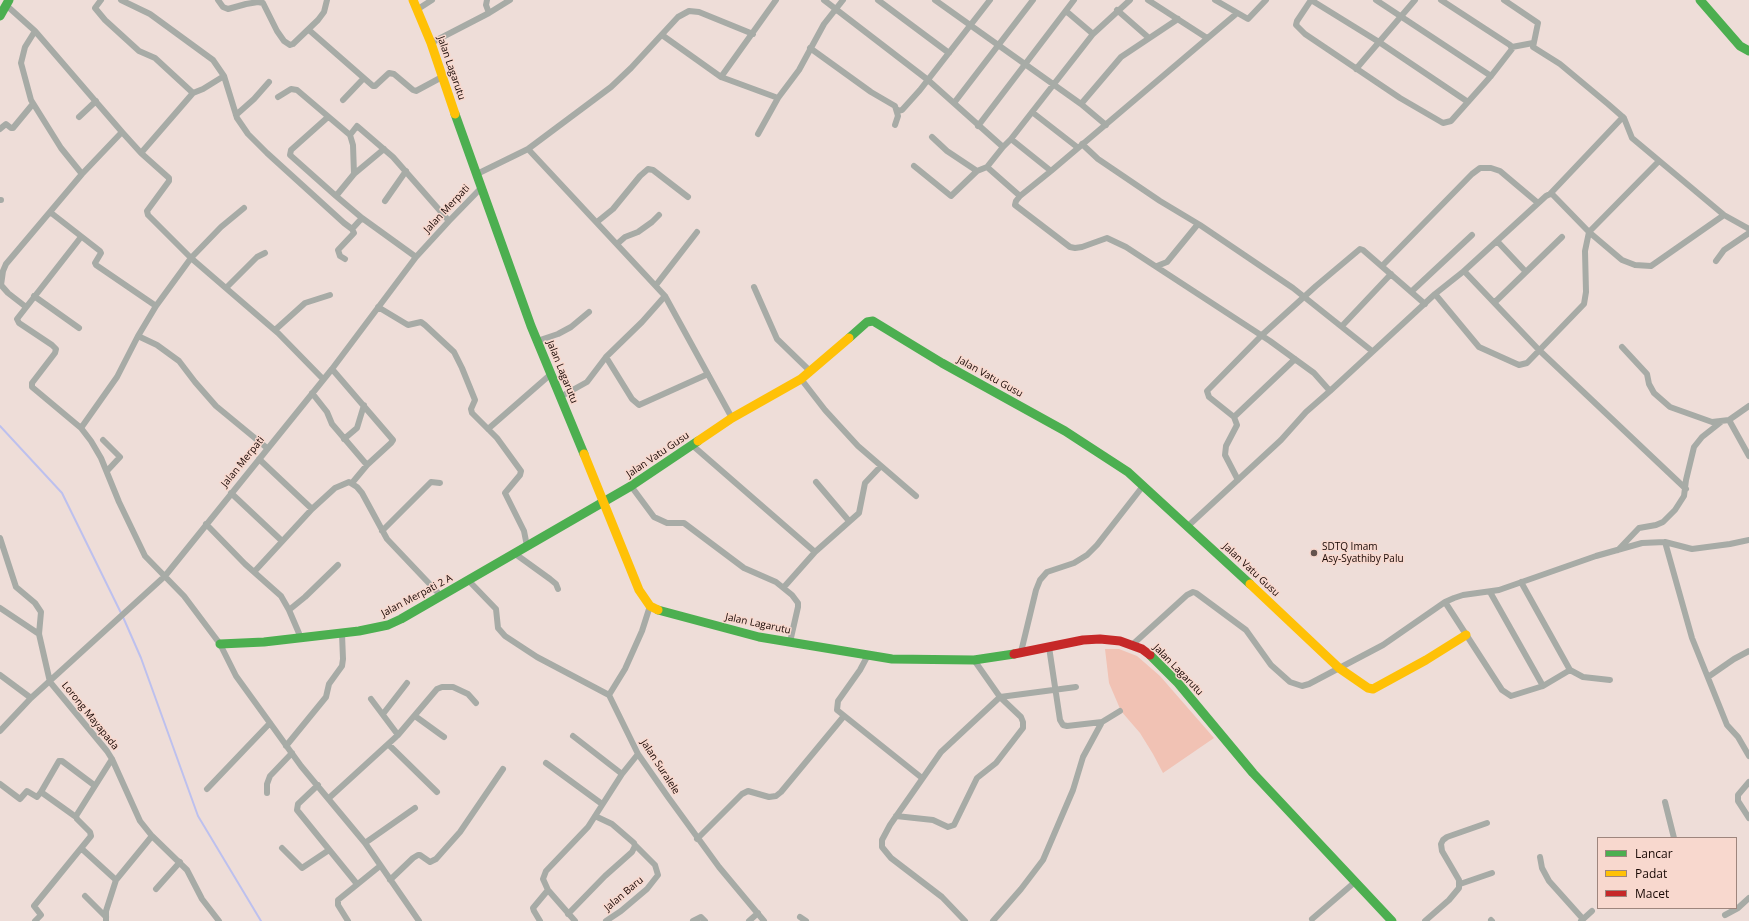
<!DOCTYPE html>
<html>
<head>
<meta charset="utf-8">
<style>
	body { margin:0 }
	#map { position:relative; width:1749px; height:921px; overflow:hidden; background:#eeddd8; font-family:"Open Sans",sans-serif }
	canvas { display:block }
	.legend { position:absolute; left:1597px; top:837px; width:140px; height:72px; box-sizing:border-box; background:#f8d8ce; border:1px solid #9e857d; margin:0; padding:5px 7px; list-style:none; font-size:12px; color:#180804 }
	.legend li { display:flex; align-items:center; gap:8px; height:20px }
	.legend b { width:20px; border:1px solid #9e857d }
</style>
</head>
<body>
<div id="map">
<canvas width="1749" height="921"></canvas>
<ul class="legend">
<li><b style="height:5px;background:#4caf50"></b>Lancar</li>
<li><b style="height:5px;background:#ffc107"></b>Padat</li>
<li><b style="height:5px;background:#c62828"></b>Macet</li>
</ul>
</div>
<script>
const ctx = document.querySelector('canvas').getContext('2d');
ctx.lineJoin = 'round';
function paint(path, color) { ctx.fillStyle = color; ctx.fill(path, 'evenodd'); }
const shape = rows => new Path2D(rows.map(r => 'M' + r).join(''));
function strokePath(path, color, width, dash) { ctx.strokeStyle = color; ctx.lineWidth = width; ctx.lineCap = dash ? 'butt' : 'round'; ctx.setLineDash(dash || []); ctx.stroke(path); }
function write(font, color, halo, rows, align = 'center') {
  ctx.font = font + ' "Open Sans",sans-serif'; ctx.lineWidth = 3; ctx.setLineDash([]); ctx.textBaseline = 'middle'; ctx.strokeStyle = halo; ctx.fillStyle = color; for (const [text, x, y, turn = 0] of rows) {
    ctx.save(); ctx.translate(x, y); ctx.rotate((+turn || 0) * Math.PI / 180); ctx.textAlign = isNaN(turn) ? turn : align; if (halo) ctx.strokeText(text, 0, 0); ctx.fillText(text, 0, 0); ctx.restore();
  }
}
paint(shape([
	[1105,649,1119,649,1137,656,1160,676,1214,738,1163,773,1153,754,1140,733,1121,711,1109,683]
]), '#f1c2b4');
strokePath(shape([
	[0,426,62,493,121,613],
	[123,617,141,658,198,816,261,921]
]), '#bdc0ee', 2);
strokePath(shape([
	[101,0,95,8,105,20,139,51,155,58,193,93],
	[121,0,150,14,213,60,224,76,237,118,248,134,267,153,344,223,352,229,362,218,416,257],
	[218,0,223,7,228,9,246,4,258,2,263,3,277,31,284,41,290,45,293,44,318,20,324,12,327,0],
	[487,0,486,5,489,13],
	[824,0,928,80,1003,147,1011,139,1093,34,1130,0],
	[878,0,949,53],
	[935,0,1081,104,1106,125],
	[1148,0,1207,38],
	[1215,0,1248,19,1266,0],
	[1311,0,1297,21,1296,25,1305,34,1400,98,1443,123,1451,121,1491,76,1512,49,1510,45,1441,0],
	[1311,0,1379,42,1468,102],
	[1376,0,1491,76],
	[1504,0,1538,23,1533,47,1560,64,1608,104,1624,118,1632,138,1724,215],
	[6,5,35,31,122,132,141,153,169,178,169,181,147,211,148,215,191,258,278,333,323,379],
	[418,9,432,0],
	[1117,10,1149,38],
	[1066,11,1093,34],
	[309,30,373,86,375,86,389,73,394,74,413,90,416,91,442,77],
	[35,31,25,47,21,63,31,100,61,148,82,174],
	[662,35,721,77,778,98],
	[431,43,489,13,510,0],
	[1512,47,1533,43],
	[810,48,871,92,895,106,898,116,895,125],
	[1356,69,1415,0],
	[721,77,776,0],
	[278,97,291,89,297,90,350,135],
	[343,100,363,79],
	[954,103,1033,0],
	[1081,104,1121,57,1178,19],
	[897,111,902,110,920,90,990,0],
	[1032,112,1077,147],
	[236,115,254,99,269,82],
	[79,117,96,101],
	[328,117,291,150,290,155,336,196],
	[978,126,1074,0],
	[0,129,6,124,11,128,13,128,32,105],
	[758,134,778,98,799,70,824,24,843,0],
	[932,137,947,151,977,171,987,167,1003,147],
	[1011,139,1051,171,1236,14],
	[1082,144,1098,159,1160,201,1200,225,1293,288,1372,351],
	[528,149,611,87,631,68,678,17,689,11,699,12,753,34],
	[141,153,193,93,203,89,224,76],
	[914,166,951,196,977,171],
	[987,167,1020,196],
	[1051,171,1020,196,1016,201,1015,205,1070,247,1075,248,1082,247,1107,238,1126,247,1270,341,1314,373,1330,391,1435,294,1464,271,1546,196,1550,194,1623,117],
	[354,174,353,145,350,135,357,126,393,157,449,221],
	[477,174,528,149,665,296,732,418],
	[1550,194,1553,195,1589,232,1622,260,1635,265,1651,266,1724,215,1749,229],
	[0,200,1,200],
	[385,201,406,171],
	[244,208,221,227,191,258,156,306,138,336,157,345,179,361,195,382,216,406,267,448],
	[50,212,100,251,101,253,95,263,96,265,156,306],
	[362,218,336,196,354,174,384,149],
	[597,222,613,209,640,176,648,169,653,170,688,197],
	[81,237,17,319,19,323,52,345,56,349,55,353,32,383,32,387,81,428,91,441,101,458,119,502,145,556,184,596,220,644,236,676,270,723,301,766,365,843,419,921],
	[1497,241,1526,272],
	[617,244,625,237,638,232,652,222,659,215],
	[345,259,340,256,338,250,354,233,352,229],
	[1716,261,1724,250,1749,233],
	[1157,266,1167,262,1198,224],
	[1382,266,1472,174,1480,168,1491,168,1500,171,1538,203],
	[1464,271,1539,350,1686,489],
	[656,285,697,232],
	[754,287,777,339,811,372],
	[226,288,257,257,265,253],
	[1411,292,1472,235],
	[1435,294,1479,347,1519,365,1527,363,1584,304,1586,292,1585,251,1589,232,1659,161],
	[34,296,79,328],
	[1495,302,1562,237],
	[26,307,8,293,1,285,3,271,6,264,82,174,122,132],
	[378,307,408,325,421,322,425,325,454,352,462,368,475,400,471,409,472,413,497,438,521,471,520,475,505,493,524,531,527,546],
	[1342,326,1391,274],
	[275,330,305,303,330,295],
	[537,341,558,334,571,327,589,312],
	[1622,347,1647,374,1649,384,1654,393,1670,407,1712,422,1729,420,1749,406],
	[606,357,632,399,639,405,708,374],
	[332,369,393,440,391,443,367,465,352,483],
	[801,379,825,410,858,446,916,496],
	[312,393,327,412,332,424,367,465],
	[560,397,587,382,606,357,642,322,665,296],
	[1234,417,1295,359],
	[1729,420,1749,456],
	[81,428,117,377,138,336],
	[488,429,551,374],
	[344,439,357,428,364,405],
	[103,440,120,457,107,471],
	[692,445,815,552,859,513,865,483,881,466],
	[259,459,312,509],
	[1238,480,1225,455,1226,446,1237,425,1234,417,1209,397,1207,391,1262,335,1316,286,1360,249,1363,250,1425,304],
	[816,482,849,521],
	[631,486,654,517,667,523,684,523,744,568,776,582,792,595,798,603,798,607,790,642],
	[231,493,282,541],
	[206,524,245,564,281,596,289,610,301,638],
	[1188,526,1281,440,1306,412,1330,391],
	[382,531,431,482,440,483],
	[0,538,16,587,35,603,41,612,39,634,50,682,107,751,112,759,140,821,152,836,187,870,202,899,219,921],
	[1665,542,1692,638,1727,725,1738,737,1749,756],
	[1618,550,1639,528,1656,525,1663,522,1675,510,1684,496,1686,480,1694,447,1702,437,1721,422],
	[514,553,550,579,556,584,558,589],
	[254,572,312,509,335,488,349,482,357,487,362,493,387,539,441,596],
	[469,581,496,609,498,628,505,636,537,657,609,695],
	[784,587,815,552],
	[1490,592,1543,686],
	[1445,602,1502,690,1511,696,1543,686,1570,670,1521,582],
	[0,608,39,634],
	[289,610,305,597,338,565],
	[1132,645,1187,595,1193,592,1196,593,1246,630,1271,665,1290,682,1302,686,1309,684,1383,645,1445,602,1454,598,1463,595,1499,590,1596,556,1642,543,1665,542,1692,549,1730,544,1749,540],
	[1049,647,1060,720,1063,725,1067,726,1102,722,1120,711],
	[1021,652,1036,590,1040,580,1047,572,1074,563,1087,555,1097,545,1143,486],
	[868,655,860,670,838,701,837,710,922,778],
	[1570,670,1583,677,1610,680],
	[0,675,31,698],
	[1708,677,1734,659,1749,651],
	[609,695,638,754,668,797,719,867,764,921],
	[609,695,625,669,642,631,650,606],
	[383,714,407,683],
	[415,716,444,737],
	[0,731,31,698,165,576,332,369,416,257,449,221,482,187],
	[398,735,437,689,442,687,453,687,468,694,476,703],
	[573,736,622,774],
	[388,744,437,792],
	[286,746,326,697,329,684,342,666,343,659,342,634],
	[546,763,602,804],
	[1749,782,1738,795,1738,801,1749,818],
	[0,784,20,799,27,791,37,797,41,792],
	[318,785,298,804,297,810,357,884],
	[207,789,270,723],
	[267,793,267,784,270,776,292,753],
	[329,798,398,735,371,699],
	[1665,802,1674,838],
	[896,816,933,820,948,827,954,825,977,778,996,763,1023,728,1023,722,1021,717,1000,697,974,660],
	[76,817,41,792,59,761,62,761,94,785],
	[697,839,742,794,748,791,769,797,776,796,781,792,844,716],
	[365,843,415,808],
	[282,848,302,868,329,850],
	[82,849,116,880,152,836],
	[1540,857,1542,868,1549,881,1583,919],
	[390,880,413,858,418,855,420,855,430,862,436,859,460,832,503,769],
	[1460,884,1492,873],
	[156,889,180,862],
	[548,890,575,921],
	[85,896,106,917],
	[568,914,605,876,632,852,635,846,634,843,612,824,595,816],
	[1725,915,1738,908,1749,898],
	[800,917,806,921],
	[1312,919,1355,882],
	[1491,920,1492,921],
	[35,921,41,915,34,906,91,836,90,832,77,819,76,816,112,759],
	[106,921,106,911,116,880],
	[348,921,338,905,338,900,380,866],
	[540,921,534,911,533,908,548,890,543,879,546,871,588,827,622,774,638,754],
	[606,921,621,911,647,889,658,875,655,865,635,845],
	[693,921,701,917,705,921],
	[749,921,758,913],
	[965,921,942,897,891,858,882,847,882,840,890,825,941,752,1000,697,1076,687],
	[993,921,1021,889,1043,860,1073,790,1083,757,1102,722],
	[1425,921,1449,900,1459,888,1459,880,1442,851,1441,844,1443,840,1447,837,1487,823],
	[1581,921,1592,911]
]), '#a7aba6', 6);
strokePath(shape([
	[1700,0,1740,46,1749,51],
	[0,16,9,0],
	[455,114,531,326,584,454],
	[849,338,867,322,873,321,942,363,1065,431,1128,472,1250,584],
	[658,610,759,637,892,659,974,660,1014,654],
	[220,644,264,642,359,631,388,625,401,619,631,486,698,441],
	[1150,655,1178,683,1253,773,1392,921]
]), '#4caf50', 9);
strokePath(shape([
	[413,0,431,43,455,114],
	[698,441,732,418,801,379,849,338],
	[584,454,639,590,650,606,658,610],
	[1250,584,1339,668,1368,688,1373,689,1426,660,1466,635]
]), '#ffc107', 9);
strokePath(shape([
	[1014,654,1083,640,1100,639,1120,641,1142,649,1150,655]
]), '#c62828', 9);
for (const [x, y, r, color] of [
	[1314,553,4,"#63534e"]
]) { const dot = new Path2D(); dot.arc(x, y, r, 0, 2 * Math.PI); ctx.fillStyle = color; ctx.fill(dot); strokePath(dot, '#f8d8ce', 1.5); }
write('10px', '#180804', '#f8d8ce', [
	["Jalan Lagarutu",451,68,71],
	["Jalan Merpati",447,209,-47],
	["Jalan Lagarutu",562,372,68],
	["Jalan Vatu Gusu",990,377,29],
	["Jalan Vatu Gusu",658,455,-34],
	["Jalan Merpati",243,462,-51],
	["Jalan Vatu Gusu",1251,570,43],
	["Jalan Merpati 2 A",417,596,-28],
	["Jalan Lagarutu",758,624,12],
	["Jalan Lagarutu",1178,670,46],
	["Lorong Mayapada",90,716,51],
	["Jalan Suralele",660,767,57],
	["Jalan Baru",624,894,-40]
]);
write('10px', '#180804', '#f8d8ce', [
	["SDTQ Imam",1322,547],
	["Asy-Syathiby Palu",1322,559]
], 'left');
</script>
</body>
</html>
